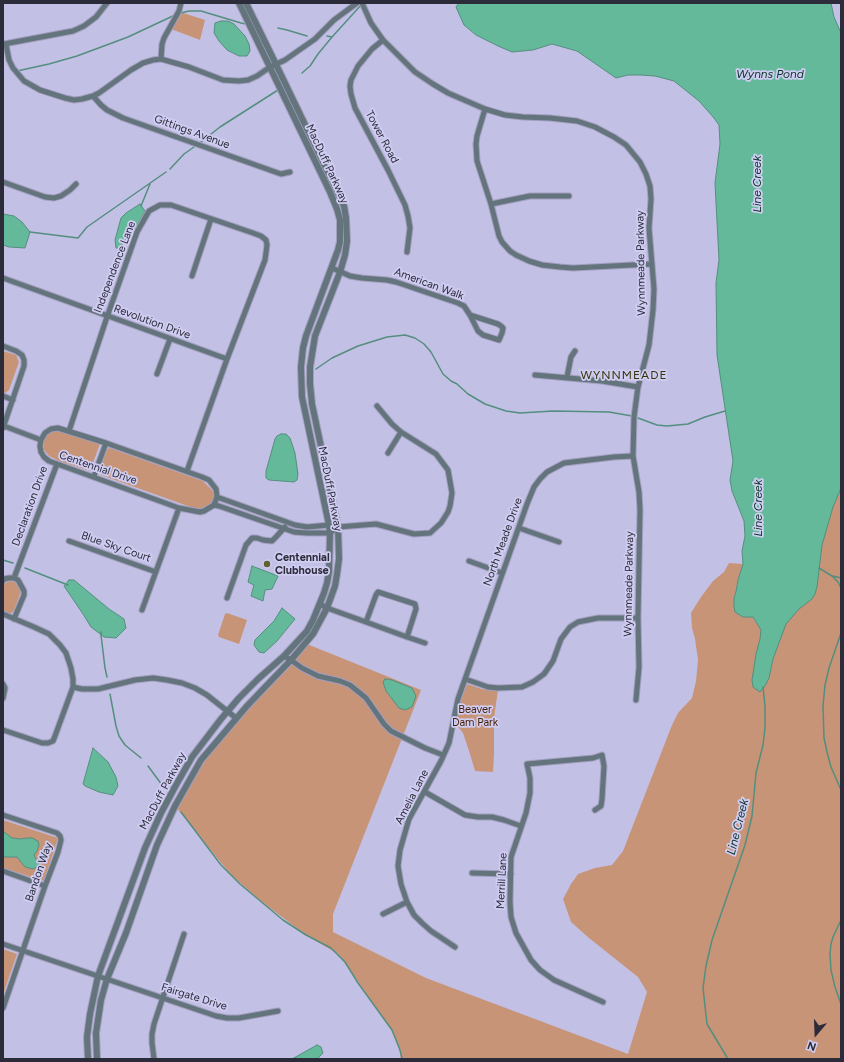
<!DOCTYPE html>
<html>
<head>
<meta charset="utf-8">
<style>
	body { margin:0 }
	#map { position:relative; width:844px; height:1062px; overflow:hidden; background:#c3c0e5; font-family:Figtree,sans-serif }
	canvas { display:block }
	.frame { position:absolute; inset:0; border:4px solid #2c2b39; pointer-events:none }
	.north { position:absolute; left:796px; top:1014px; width:40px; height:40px; -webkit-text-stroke:3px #d0cdf2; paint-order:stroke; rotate:199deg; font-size:11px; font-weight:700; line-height:16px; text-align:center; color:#2c2b39 }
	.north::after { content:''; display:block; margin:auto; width:14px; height:18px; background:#2c2b39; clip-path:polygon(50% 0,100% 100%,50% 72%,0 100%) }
</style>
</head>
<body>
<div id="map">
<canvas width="844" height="1062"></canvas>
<div class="frame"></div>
<div class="north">N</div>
</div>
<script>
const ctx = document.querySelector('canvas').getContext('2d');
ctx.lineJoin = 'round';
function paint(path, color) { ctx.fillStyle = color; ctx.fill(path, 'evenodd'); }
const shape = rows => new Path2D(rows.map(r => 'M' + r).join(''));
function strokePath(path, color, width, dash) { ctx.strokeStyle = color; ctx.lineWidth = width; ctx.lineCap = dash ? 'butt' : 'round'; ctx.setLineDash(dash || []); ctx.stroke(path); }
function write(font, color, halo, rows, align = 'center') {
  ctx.font = font + ' Figtree,sans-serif'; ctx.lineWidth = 3.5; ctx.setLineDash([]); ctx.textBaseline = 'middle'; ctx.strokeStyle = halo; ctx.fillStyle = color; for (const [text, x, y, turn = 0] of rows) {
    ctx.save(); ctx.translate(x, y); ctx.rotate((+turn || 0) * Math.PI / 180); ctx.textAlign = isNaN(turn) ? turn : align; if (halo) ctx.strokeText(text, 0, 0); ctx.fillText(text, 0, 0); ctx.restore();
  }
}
paint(shape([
	[180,12,205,20,200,40,171,29],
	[3,351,16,355,19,362,9,390,5,393,3,392],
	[841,382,841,1059,401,1059,400,1050,393,1033,352,973,338,954,306,935,262,902,231,875,175,806,201,760,307,644,421,690,333,914,333,932,426,978,628,1054,647,992,638,977,589,938,571,922,563,899,571,884,578,874,595,868,612,865,623,851,672,725,678,713,692,698,696,681,698,660,695,639,692,628,691,613,701,597,713,581,724,572,729,563,743,564,738,580,736,592,734,598,735,612,743,617,753,617,761,630,761,634],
	[60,430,100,444,90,471,59,461,49,456,44,450,43,442,47,434,54,431],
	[110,448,203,481,213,491,215,500,210,507,202,509,196,509,101,475,99,473,107,449],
	[12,581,18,584,21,591,14,611,10,614,8,614,3,612,3,585,7,582],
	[227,613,247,620,239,644,219,637,218,635,225,614],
	[467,684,482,689,498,690,494,718,494,754,493,772,475,771,470,754,463,733,455,723,457,709],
	[3,820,58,838,44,881,3,868],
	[3,949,17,954,4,992,3,992]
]), '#c89478');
const water = shape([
	[459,3,831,3,834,17,841,33,841,488,833,507,822,545,817,587,815,594,812,599,799,609,786,624,773,659,769,678,765,686,760,692,753,687,752,680,756,654,760,639,761,630,753,617,743,617,735,612,734,607,734,598,736,592,738,580,743,564,742,551,745,536,744,521,732,491,730,480,733,461,717,355,716,283,719,260,715,183,720,144,719,125,714,118,699,101,674,81,655,76,640,75,628,75,616,78,577,51,552,44,533,50,512,52,498,46,476,35,464,25,456,7,459,3],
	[221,21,228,21,234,24,245,36,249,44,250,51,247,56,239,56,227,50,219,41,214,33,215,23,221,21],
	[140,204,145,211,135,229,119,248,116,248,115,240,121,218,126,213,140,204],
	[3,214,14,216,22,222,30,232,25,248,9,247,3,245,3,214],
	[281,434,286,434,290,438,295,453,298,474,297,480,294,482,269,480,266,478,266,471,275,439,277,436,281,434],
	[252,566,278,576,272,589,265,590,263,601,251,596,254,585,248,582,252,566],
	[69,580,74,580,109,609,124,619,126,628,116,638,104,637,91,627,83,614,64,586,69,580],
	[282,608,295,619,277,641,264,653,259,652,254,645,255,640,274,621,282,608],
	[385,679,392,680,412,688,416,696,412,707,405,710,399,708,386,691,383,682,385,679],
	[93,748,108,762,116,777,118,786,113,795,99,792,85,786,83,784,93,748],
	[3,831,12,838,21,839,27,838,32,838,38,841,39,845,37,851,34,855,39,865,37,867,33,869,25,867,17,857,3,857,3,831],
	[317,1045,321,1047,323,1053,317,1059,292,1059,317,1045]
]);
paint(water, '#65b99b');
strokePath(water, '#548e7e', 1);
strokePath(shape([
	[181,13,189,11,201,11,241,23,246,24],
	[278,28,287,30,307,36],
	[327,36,332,37],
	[17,71,49,64,77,56,128,37,175,15],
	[302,73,310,66,318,54,332,37,362,4],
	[201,142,220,127,278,90],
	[170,169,184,154,194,147],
	[141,206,150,184],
	[30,232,78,238,87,227,166,172],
	[316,369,332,358,358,346,387,337,405,335,415,338,424,344,431,352,443,374,451,381,457,384,468,394,485,404,506,411,520,413,553,411,609,412,632,416],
	[638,418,657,425,667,426,688,424,705,417,725,411],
	[3,560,13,563],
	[25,568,68,585],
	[819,568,832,576,838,582,841,588],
	[833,576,841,578],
	[101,632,101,635,105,668,107,677],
	[841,633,829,668,825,685,823,706,824,738,827,752,831,767,841,790],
	[110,694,116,726,119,736,125,745,141,758],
	[148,766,165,789],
	[181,812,221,865,240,884,283,920,306,935,331,948,345,962,358,983,392,1030,400,1050,402,1059],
	[841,920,833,937,831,944,830,954,831,970,835,987,841,1004],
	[728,1059,707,1024,703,988,706,966,712,940,745,845,752,816,756,773,763,745,765,728,765,706,763,687]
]), '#548e7e', 1.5);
const minor = shape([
	[362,3,371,23,383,40,415,72,433,84,448,93,485,109,505,115,523,117,550,118,577,121,595,127,614,137,626,145,640,162,646,174,650,186,651,199,649,228,654,289,653,310,649,345,638,387,634,417,633,456,639,492,640,510,638,618,639,667,636,700],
	[383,40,372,49,358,66,351,80,350,86,351,94,355,108,388,170,405,205,408,216,410,228,407,252],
	[4,44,73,31,84,26,96,17,107,3],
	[6,44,9,60,13,68,24,81,40,90,65,98,74,100,82,99,93,96,99,93,131,70,143,63,153,60,161,59,189,67,223,80,239,81,248,80,257,76,270,67,285,60,315,39,334,20,357,3],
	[161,59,162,44,164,38,179,11,181,3],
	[93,96,101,105,107,110,123,118,281,174,290,172],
	[485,109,477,136,476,144,477,161,491,204,499,236,502,242,510,251,516,255,529,261,542,265,560,267,573,268,652,264],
	[3,182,45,197,54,198,61,196,70,190,76,184],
	[491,204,530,196,569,196],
	[332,268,350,276,362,278,387,280,396,282,458,303,464,306,470,315,478,331,483,335,499,340,502,333,503,328,501,326,498,324,470,315],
	[192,276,211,219],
	[3,278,227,359],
	[3,346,16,351,22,355,24,360,24,366,3,428],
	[157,374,170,339],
	[535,375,602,381,638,387],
	[567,377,571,357,575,351],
	[3,396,13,400],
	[4,426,41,440],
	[69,431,107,317,137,232,149,211,160,205,171,205,253,233,261,236,266,240,267,245,265,260,227,359,187,471],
	[388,453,401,432],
	[94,476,106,443],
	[217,497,295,525,307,527,329,525,338,527,376,524,414,534,430,533,441,523,448,512,450,506,452,493,448,470,436,454,401,432,392,424,377,406],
	[214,505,217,497,216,489,209,480,202,477,106,443,58,428,51,429,45,433,41,440,40,446,41,452,44,457,49,461,179,508,200,512,204,511,214,505,219,506,294,532,307,533,330,533,338,527],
	[519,528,559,542],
	[69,541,156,572],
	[469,561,502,573],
	[14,578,57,464],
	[3,581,4,579,9,578,14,578,18,580,24,591,24,595,14,619],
	[227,598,246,545,252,538,257,538,263,540,272,541,276,537,285,527],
	[320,604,327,608,366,622,407,637,416,609,415,604,378,592,376,595,366,622],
	[142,610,179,508],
	[3,614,34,627,49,634,60,645,66,653,71,668,73,679,73,687,55,736,53,741,48,743,42,743,3,730],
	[407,637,425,643],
	[284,656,291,660,302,668,318,676,340,681,350,685,366,698,384,724,391,731,425,748,443,755],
	[465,679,488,687,498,688,522,687,533,682,544,674,553,661,561,639,570,627,578,622,598,618,638,618],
	[3,684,5,688,3,698],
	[73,687,82,689,98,689,135,680,153,678,167,680,182,683,195,688,207,695,236,718],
	[425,792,465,815,478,817,492,817,504,820,521,826],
	[595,810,601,806,602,799,604,766,602,755,593,758,527,764,530,778,530,793,526,813,511,857,510,902,511,917,516,933,531,960,540,970,554,980,603,1002],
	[3,815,57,833,60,836,61,840,58,852,45,886,3,1008],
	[3,871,45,886],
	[472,873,511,874],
	[383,914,407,902],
	[3,944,216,1016,227,1018,239,1018,278,1011],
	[455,947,431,931,422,923,414,915,407,902,401,884,398,866,400,850,409,819,441,761,449,743,458,699,527,504,534,487,540,479,547,472,564,463,614,457,633,456],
	[154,1059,152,1043,152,1034,154,1024,184,934]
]);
const tertiary = shape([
	[88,1059,87,1037,90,1014,98,976,145,848,161,813,176,785,192,757,221,719,239,698,258,679,284,656,307,631,313,620,324,593,327,583,329,572,330,533,329,525,302,397,301,367,303,348,306,336,338,250,340,242,340,220,337,209,330,192,239,3],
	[97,1059,96,1033,101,1000,107,979,126,933,157,845,175,806,201,760,247,706,291,660,313,634,327,608,335,586,337,574,339,559,338,527,312,404,310,384,310,367,315,336,340,272,345,255,347,241,346,218,344,206,336,189,270,52,246,3]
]);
strokePath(minor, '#a29fbf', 7);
strokePath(tertiary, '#a29fbf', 8);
strokePath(minor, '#64747c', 5);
strokePath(tertiary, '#64747c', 6);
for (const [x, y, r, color] of [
	[267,564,4,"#61612e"]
]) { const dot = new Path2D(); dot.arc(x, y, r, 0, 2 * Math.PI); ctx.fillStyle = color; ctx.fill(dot); strokePath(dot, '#d0cdf2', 1.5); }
write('11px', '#2c2b39', '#d0cdf2', [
	["Gittings Avenue",192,132,20],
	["Tower Road",382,137,62],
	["MacDuff Parkway",327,164,65],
	["Wynnmeade Parkway",641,263,-91],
	["Independence Lane",115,267,-69],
	["American Walk",429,284,20],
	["Revolution Drive",152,322,20],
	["Centennial Drive",98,468,19],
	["MacDuff Parkway",330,489,79],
	["Declaration Drive",30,506,-70],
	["North Meade Drive",503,542,-70],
	["Blue Sky Court",116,547,19],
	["Wynnmeade Parkway",629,584,-89],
	["MacDuff Parkway",163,791,-62],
	["Amelia Lane",412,797,-63],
	["Bandon Way",39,872,-71],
	["Merrill Lane",502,881,-87],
	["Fairgate Drive",194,997,17]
]);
write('bold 11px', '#2c2b39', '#d0cdf2', [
	["Centennial",275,558],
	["Clubhouse",275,571]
], 'left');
write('11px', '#491f04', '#d0cdf2', [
	["Beaver",475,710],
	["Dam Park",475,723]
]);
write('italic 12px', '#0b3226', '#d0cdf2', [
	["Wynns Pond",770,74],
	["Line Creek",757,184,-90],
	["Line Creek",758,508,-90],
	["Line Creek",738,827,-76]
]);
ctx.letterSpacing = '1px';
write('12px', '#35340a', '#d0cdf2', [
	["WYNNMEADE",624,375]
]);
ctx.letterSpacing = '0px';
</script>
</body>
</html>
